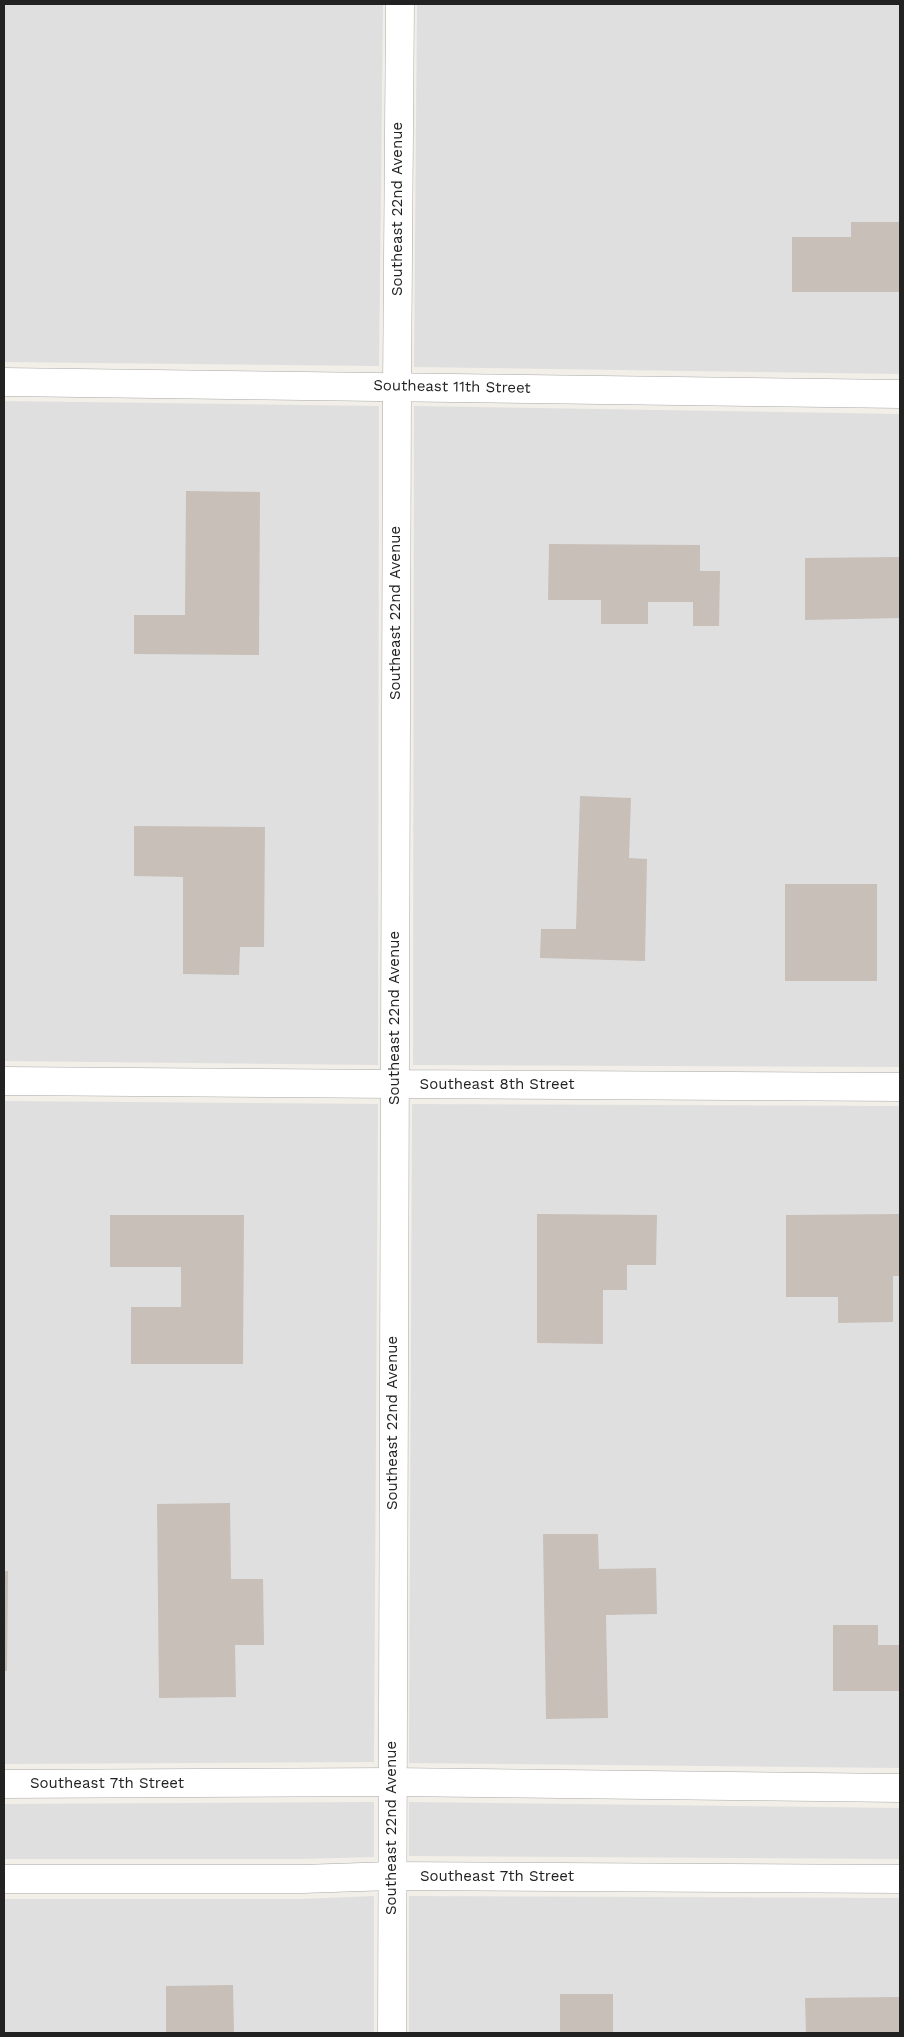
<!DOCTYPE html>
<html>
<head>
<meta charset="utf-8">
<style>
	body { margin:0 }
	#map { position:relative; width:904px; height:2037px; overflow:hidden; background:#f2efe9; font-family:"Work Sans",sans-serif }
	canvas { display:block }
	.frame { position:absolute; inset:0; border:5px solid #222; pointer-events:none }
</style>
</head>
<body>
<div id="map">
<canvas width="904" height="2037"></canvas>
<div class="frame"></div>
</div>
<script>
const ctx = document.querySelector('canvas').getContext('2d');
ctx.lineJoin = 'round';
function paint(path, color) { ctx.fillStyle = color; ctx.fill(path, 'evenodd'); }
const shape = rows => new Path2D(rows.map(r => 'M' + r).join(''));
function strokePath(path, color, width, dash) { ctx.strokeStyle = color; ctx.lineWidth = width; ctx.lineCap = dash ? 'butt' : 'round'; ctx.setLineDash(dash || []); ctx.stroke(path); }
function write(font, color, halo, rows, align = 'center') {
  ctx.font = font + ' "Work Sans",sans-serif'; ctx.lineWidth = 5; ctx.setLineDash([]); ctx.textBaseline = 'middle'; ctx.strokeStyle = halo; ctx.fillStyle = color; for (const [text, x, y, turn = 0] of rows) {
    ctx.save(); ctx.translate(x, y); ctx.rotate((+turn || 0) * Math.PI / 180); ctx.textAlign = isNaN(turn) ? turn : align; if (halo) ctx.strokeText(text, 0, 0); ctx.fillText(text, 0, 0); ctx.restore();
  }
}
paint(shape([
	[4,4,383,4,379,366,4,362],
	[417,4,900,4,900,374,414,367],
	[4,401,379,406,378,1065,4,1061],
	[414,406,900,414,900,1067,413,1065],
	[4,1101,378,1104,374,1762,4,1764],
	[412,1104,900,1106,900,1768,409,1763],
	[374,1802,374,1857,302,1859,4,1859,4,1804],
	[409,1802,900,1808,900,1859,409,1856],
	[374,1896,374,2033,4,2033,4,1899,302,1899],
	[409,1896,900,1898,900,2033,409,2033]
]), '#e0dfdf');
paint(shape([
	[851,222,900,222,900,292,792,292,792,237,851,237],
	[186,491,260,492,259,655,134,654,134,615,185,615],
	[549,544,700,545,700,571,720,571,719,626,693,626,693,602,648,602,648,624,601,624,601,600,548,600],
	[900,557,900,618,805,620,805,558],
	[580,796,631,798,629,858,647,859,645,961,540,958,541,929,576,929],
	[134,826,265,827,264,947,240,947,239,975,183,974,183,877,134,876],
	[785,884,877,884,877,981,785,981],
	[537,1214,657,1215,656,1265,627,1265,627,1290,603,1290,603,1344,537,1343],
	[900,1214,900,1276,893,1276,893,1322,838,1323,838,1297,786,1297,786,1215],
	[110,1215,244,1215,243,1364,131,1364,131,1307,181,1307,181,1267,110,1267],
	[230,1503,231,1579,263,1579,264,1645,235,1645,236,1697,159,1698,157,1504],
	[543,1534,598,1534,599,1569,656,1568,657,1614,606,1615,608,1718,546,1719],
	[4,1571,8,1571,7,1671,4,1671],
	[833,1625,878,1625,878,1645,900,1645,900,1691,833,1691],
	[233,1985,234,2033,166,2033,166,1986],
	[560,1994,613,1994,613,2033,560,2033],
	[900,1997,900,2033,806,2033,805,1998]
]), '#c7bfb8');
const minor = shape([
	[4,382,900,394],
	[4,1081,395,1084],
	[4,1784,392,1782,900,1788],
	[4,1879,302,1879,392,1876,900,1879]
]);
const tertiary = shape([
	[395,1084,900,1087],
	[392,2033,397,386,400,4]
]);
strokePath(minor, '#a9a9a9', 29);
strokePath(tertiary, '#a9a9a9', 29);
strokePath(minor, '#fff', 28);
strokePath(tertiary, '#fff', 28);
write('15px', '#222', '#fff', [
	["Southeast 22nd Avenue",398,209,-90],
	["Southeast 11th Street",452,387,1],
	["Southeast 22nd Avenue",396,613,-90],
	["Southeast 22nd Avenue",395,1018,-90],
	["Southeast 8th Street",497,1085],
	["Southeast 22nd Avenue",393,1423,-90],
	["Southeast 7th Street",107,1784],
	["Southeast 22nd Avenue",392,1828,-90],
	["Southeast 7th Street",497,1877]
]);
</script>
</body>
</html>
